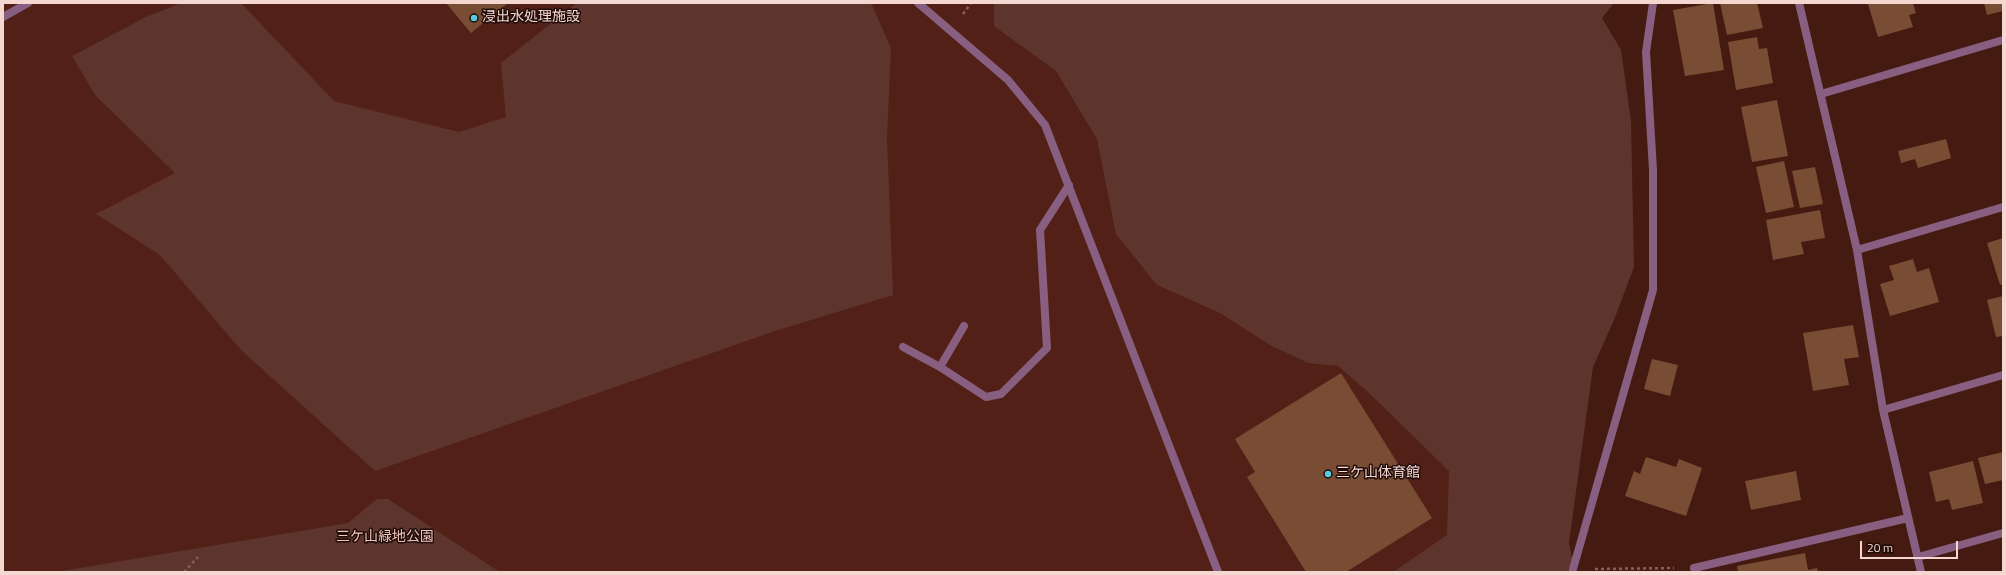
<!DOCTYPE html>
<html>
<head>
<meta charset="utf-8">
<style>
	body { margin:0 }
	#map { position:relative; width:2006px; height:575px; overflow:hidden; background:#451a11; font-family:"Titillium Web",sans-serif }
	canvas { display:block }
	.frame { position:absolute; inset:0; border:4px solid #f5d7d1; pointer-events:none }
	.scale { position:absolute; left:1860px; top:541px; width:98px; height:18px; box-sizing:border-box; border:2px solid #f5d7d1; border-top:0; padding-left:5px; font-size:12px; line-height:14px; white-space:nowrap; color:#f5d7d1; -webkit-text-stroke:3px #1f0b08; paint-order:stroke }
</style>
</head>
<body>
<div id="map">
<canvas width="2006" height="575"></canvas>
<div class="frame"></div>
<div class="scale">20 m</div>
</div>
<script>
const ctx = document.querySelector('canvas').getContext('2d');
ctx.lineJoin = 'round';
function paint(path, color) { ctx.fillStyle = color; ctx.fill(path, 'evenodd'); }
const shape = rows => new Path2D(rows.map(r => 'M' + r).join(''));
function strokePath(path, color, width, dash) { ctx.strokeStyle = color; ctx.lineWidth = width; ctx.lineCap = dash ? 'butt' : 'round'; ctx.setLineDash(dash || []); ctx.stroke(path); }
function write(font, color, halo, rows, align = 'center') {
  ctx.font = font + ' "Titillium Web","Noto Sans JP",sans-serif'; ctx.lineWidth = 3; ctx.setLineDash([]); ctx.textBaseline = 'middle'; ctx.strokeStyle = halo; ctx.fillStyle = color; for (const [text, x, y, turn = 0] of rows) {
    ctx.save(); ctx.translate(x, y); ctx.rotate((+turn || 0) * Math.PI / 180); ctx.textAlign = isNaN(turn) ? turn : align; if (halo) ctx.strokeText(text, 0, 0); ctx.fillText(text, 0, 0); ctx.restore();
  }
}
paint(shape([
	[3,3,996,3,1387,366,1479,473,1439,572,3,572]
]), '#522016');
paint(shape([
	[181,3,241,3,334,101,459,132,506,117,501,63,577,3,871,3,891,48,887,137,893,295,775,331,375,471,241,350,160,255,96,214,175,173,95,95,72,56,146,17],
	[994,3,1614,3,1602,18,1621,50,1631,121,1634,267,1614,320,1593,367,1569,543,1575,572,1393,572,1447,535,1449,471,1367,391,1338,366,1308,363,1270,345,1220,313,1157,285,1116,234,1097,139,1056,71,994,26],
	[377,499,388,499,500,572,56,572,348,523]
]), '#5d352d');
paint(shape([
	[446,3,508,3,471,33],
	[1713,3,1724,70,1685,76,1673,10],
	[1720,3,1757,3,1763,28,1727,35],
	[1871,3,1913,3,1916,13,1909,15,1913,27,1878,37,1868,4],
	[1984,3,2003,3,2003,11,1987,15],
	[1757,37,1759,49,1767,48,1773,83,1736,90,1728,42],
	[1777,100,1788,156,1752,162,1741,107],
	[1946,139,1951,158,1918,168,1915,159,1901,163,1898,151],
	[1784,161,1794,207,1766,213,1756,167],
	[1815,167,1823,204,1800,208,1792,171],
	[1820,210,1825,238,1801,242,1804,254,1773,260,1766,220],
	[2003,238,2003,284,2000,285,1987,243],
	[1913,259,1917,272,1929,268,1939,302,1890,316,1880,284,1894,280,1889,266],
	[2003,296,2003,336,1996,337,1987,300],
	[1853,325,1859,357,1844,359,1849,385,1813,391,1803,333],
	[1652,359,1678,365,1670,396,1644,389],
	[1341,373,1432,518,1346,572,1306,572,1247,477,1255,472,1235,439],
	[2003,452,2003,480,1985,484,1978,458],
	[1646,457,1676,467,1679,459,1702,468,1686,516,1625,496,1634,471,1640,474],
	[1973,461,1983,503,1952,510,1949,499,1936,502,1929,472],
	[1796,471,1801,500,1751,510,1745,481],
	[1805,553,1808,570,1817,568,1818,572,1738,572,1737,566]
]), '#784d33');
strokePath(shape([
	[963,14,971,3],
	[1595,569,1674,568],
	[184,572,198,557]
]), '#876159', 2.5, [3, 3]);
strokePath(shape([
	[903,347,940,367,986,397,1001,394,1047,348,1040,230,1069,185],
	[940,367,964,326],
	[1573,569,1653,290,1653,170,1646,52,1653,3]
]), '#885f81', 8);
strokePath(shape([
	[1799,3,1857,250,1883,410,1921,572],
	[1821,94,2003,40],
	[1857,250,2003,207],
	[1883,410,2003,375],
	[1918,557,2003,533],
	[1694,568,1908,518]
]), '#885f81', 8);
strokePath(shape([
	[918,3,1008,80,1045,125,1218,572],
	[3,17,28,3]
]), '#885f81', 8);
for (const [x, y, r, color] of [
	[474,18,4,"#55cae0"],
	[1328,474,4,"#55cae0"]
]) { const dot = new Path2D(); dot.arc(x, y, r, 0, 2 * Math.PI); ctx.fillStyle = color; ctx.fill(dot); strokePath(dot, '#1f0b08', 1.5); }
write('14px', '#f5d7d1', '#1f0b08', [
	["浸出水処理施設",482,18],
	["三ケ山体育館",1336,474]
], 'left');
write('14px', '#f1c6bc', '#1f0b08', [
	["三ケ山緑地公園",385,538]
]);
</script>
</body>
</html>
